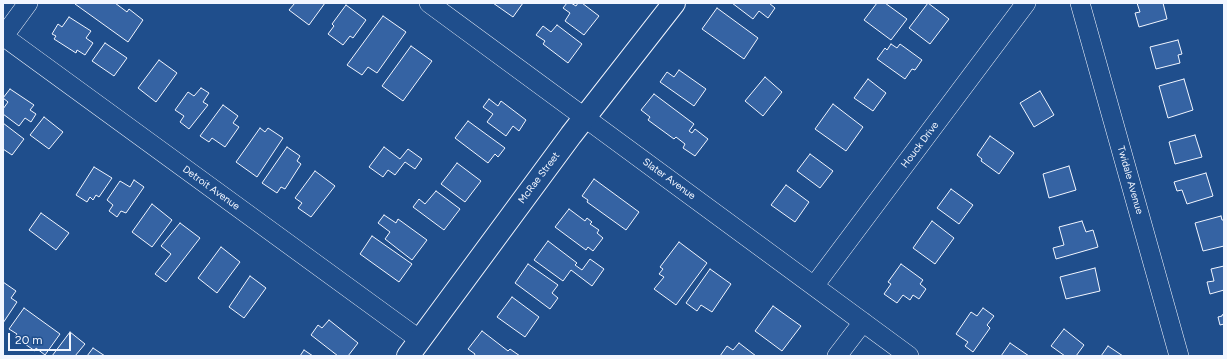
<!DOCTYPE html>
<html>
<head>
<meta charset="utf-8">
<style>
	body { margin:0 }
	#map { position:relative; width:1227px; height:359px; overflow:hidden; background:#1f4e8c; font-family:Figtree,sans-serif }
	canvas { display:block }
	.frame { position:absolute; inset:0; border:4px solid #f2f6ff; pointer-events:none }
	.scale { position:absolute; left:8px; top:333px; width:63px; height:18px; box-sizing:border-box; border:2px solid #f2f6ff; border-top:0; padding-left:5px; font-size:12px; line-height:14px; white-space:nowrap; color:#f2f6ff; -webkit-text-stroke:3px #1f4e8c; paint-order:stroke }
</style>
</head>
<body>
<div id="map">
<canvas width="1227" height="359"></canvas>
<div class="frame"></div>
<div class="scale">20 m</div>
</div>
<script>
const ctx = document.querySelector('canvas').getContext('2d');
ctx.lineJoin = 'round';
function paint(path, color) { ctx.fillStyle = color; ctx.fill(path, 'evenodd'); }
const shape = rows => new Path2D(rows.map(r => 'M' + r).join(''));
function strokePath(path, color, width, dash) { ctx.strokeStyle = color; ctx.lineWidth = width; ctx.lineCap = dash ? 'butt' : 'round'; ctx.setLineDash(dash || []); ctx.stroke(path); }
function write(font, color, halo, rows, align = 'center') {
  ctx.font = font + ' Figtree,sans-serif'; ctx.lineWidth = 3; ctx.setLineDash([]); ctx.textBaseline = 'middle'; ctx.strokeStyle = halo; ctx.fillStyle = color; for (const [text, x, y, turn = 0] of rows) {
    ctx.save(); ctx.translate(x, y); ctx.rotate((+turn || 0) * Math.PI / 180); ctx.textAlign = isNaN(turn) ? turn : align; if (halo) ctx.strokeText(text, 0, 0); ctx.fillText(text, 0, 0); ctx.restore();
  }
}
const building = shape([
	[75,3,115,3,127,12,129,9,143,20,128,42,75,4,75,3],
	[295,3,325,3,309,25,289,10,295,3],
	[493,3,523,3,513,17,493,3],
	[567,3,571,3,576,6,578,3,582,3,599,16,584,35,565,21,570,13,563,8,567,3],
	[732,3,769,3,775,8,768,18,759,11,753,19,732,3],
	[877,3,885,3,907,19,891,40,864,20,877,3],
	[928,3,949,19,930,44,909,28,928,3],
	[1137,3,1163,3,1167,19,1139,27,1135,13,1140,12,1137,3],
	[346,5,366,20,353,38,350,36,343,45,328,34,334,26,332,24,346,5],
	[717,8,758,38,744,59,702,29,717,8],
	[383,16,406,32,377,73,368,67,362,75,347,65,383,16],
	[69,17,91,31,86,38,93,43,85,55,77,50,76,53,54,39,56,36,52,34,58,24,62,27,69,17],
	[557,25,582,44,568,63,543,44,545,41,536,35,543,26,551,32,557,25],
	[1178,40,1182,54,1178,55,1180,63,1156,69,1150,47,1178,40],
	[105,43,127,58,114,76,92,61,105,43],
	[891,44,897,48,900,44,922,60,915,70,912,69,905,79,877,59,885,48,887,50,891,44],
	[411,46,432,61,403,101,382,86,411,46],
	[159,60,177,73,156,102,138,88,159,60],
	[679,70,706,89,694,106,660,82,667,72,674,77,679,70],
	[765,77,782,92,763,116,745,101,765,77],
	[868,79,886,93,873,111,854,98,868,79],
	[1184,79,1193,110,1168,118,1159,86,1184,79],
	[201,88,209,93,203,102,208,105,189,129,180,122,184,116,175,110,188,92,194,96,201,88],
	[10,89,34,105,30,110,36,114,31,122,25,118,19,126,3,114,3,109,8,102,3,98,10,89],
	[1040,91,1054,115,1034,127,1020,103,1040,91],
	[654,94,694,124,689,131,692,133,695,129,708,139,695,156,683,148,685,144,676,137,674,139,648,120,650,117,641,110,654,94],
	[489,99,498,106,501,101,526,120,519,131,513,126,506,136,487,122,493,114,483,107,489,99],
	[833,104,863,127,846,151,815,129,833,104],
	[223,105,238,116,233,123,239,127,225,147,212,138,209,142,200,136,223,105],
	[44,117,63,132,49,149,30,135,44,117],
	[468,121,505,148,498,157,495,154,488,163,455,138,468,121],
	[3,123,24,139,12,155,3,149,3,123],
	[260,128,265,132,268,128,283,138,257,177,236,162,260,128],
	[1195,135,1202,157,1175,164,1169,142,1195,135],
	[990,136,1014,153,999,174,981,161,982,159,977,155,990,136],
	[287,147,300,156,297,161,301,164,285,189,281,187,277,193,262,183,287,147],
	[384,147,400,159,408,149,422,159,415,169,405,162,395,175,388,170,383,177,369,167,384,147],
	[810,154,833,171,820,188,797,171,810,154],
	[457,163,481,181,465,202,441,184,457,163],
	[1069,166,1076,190,1049,198,1043,174,1069,166],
	[94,167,112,178,99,197,96,195,93,200,90,197,87,202,76,195,94,167],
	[315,171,335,186,311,217,298,208,302,203,295,198,315,171],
	[1206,173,1213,196,1187,204,1182,190,1177,191,1174,182,1206,173],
	[594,179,639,212,626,230,587,202,588,200,582,196,594,179],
	[134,180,144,187,126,213,121,211,117,217,109,211,113,205,107,200,120,181,130,187,134,180],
	[786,185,809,202,795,222,771,205,786,185],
	[951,189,973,205,959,224,937,208,951,189],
	[436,191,460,209,444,230,413,207,419,199,425,204,436,191],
	[152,204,172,220,152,247,132,232,152,204],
	[569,209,585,221,587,218,592,222,590,224,599,230,597,233,603,238,593,251,588,247,586,250,555,227,569,209],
	[41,213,69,233,56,250,29,230,41,213],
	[384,215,396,223,398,219,427,240,412,260,385,239,390,232,378,223,384,215],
	[1221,216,1222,220,1224,220,1224,246,1203,251,1195,223,1221,216],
	[932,221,954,238,935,264,913,248,932,221],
	[1082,221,1086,232,1093,230,1098,247,1056,259,1053,248,1064,245,1059,227,1082,221],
	[180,223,200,238,166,282,155,274,171,254,161,246,180,223],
	[372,236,412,264,399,282,360,254,372,236],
	[548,241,577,263,575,265,582,270,590,259,604,269,592,286,571,270,563,281,534,260,548,241],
	[679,242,707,263,676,305,654,289,664,277,659,274,663,269,660,267,679,242],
	[221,247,240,262,217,293,198,278,221,247],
	[528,264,558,285,552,293,558,298,550,309,515,283,528,264],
	[901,264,923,280,920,284,926,289,919,299,913,295,910,300,903,295,897,303,884,294,891,284,888,282,901,264],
	[1224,266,1224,290,1210,294,1207,282,1214,281,1211,269,1224,266],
	[1095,268,1100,291,1066,299,1060,277,1095,268],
	[710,269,731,284,712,312,701,305,697,311,686,303,710,269],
	[250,276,266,288,244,318,229,307,250,276],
	[3,282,16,291,11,298,17,302,3,323,3,282],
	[512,297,539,317,525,337,497,317,512,297],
	[773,306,801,326,782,351,755,331,773,306],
	[24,308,60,334,45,355,36,348,35,351,15,337,17,334,9,329,24,308],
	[983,308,994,316,987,325,990,328,973,352,965,346,968,342,956,334,971,312,977,316,983,308],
	[1224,314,1224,324,1220,325,1218,317,1222,316,1222,315,1224,314],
	[329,320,358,343,348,356,338,356,311,335,318,325,322,328,329,320],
	[1064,329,1084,345,1076,356,1065,356,1051,346,1064,329],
	[482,331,508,351,510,349,520,356,474,356,475,354,468,349,482,331],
	[70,332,85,344,75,356,52,356,70,332],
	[739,343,756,356,720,356,727,346,733,350,739,343],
	[1010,343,1029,356,1001,356,1010,343],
	[1108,346,1123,356,1101,356,1108,346],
	[93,348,105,356,87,356,93,348],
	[304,350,313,356,300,356,304,350]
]);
paint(building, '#3563a3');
strokePath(building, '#f2f6ff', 1);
const minor = shape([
	[429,3,909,356],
	[1080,3,1179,356],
	[3,36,420,340],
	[3,37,28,3],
	[814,286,1026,3],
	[837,356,863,322]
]);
const tertiary = shape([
	[408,356,571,135,674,3]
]);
strokePath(minor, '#f2f6ff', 20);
strokePath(tertiary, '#f2f6ff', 24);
strokePath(minor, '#1f4e8c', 19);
strokePath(tertiary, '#1f4e8c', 22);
write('10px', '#f2f6ff', '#1f4e8c', [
	["Houck Drive",920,145,-53],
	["McRae Street",539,178,-53],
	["Slater Avenue",669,179,36],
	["Twidale Avenue",1130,180,74],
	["Detroit Avenue",211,188,36]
]);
</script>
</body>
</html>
